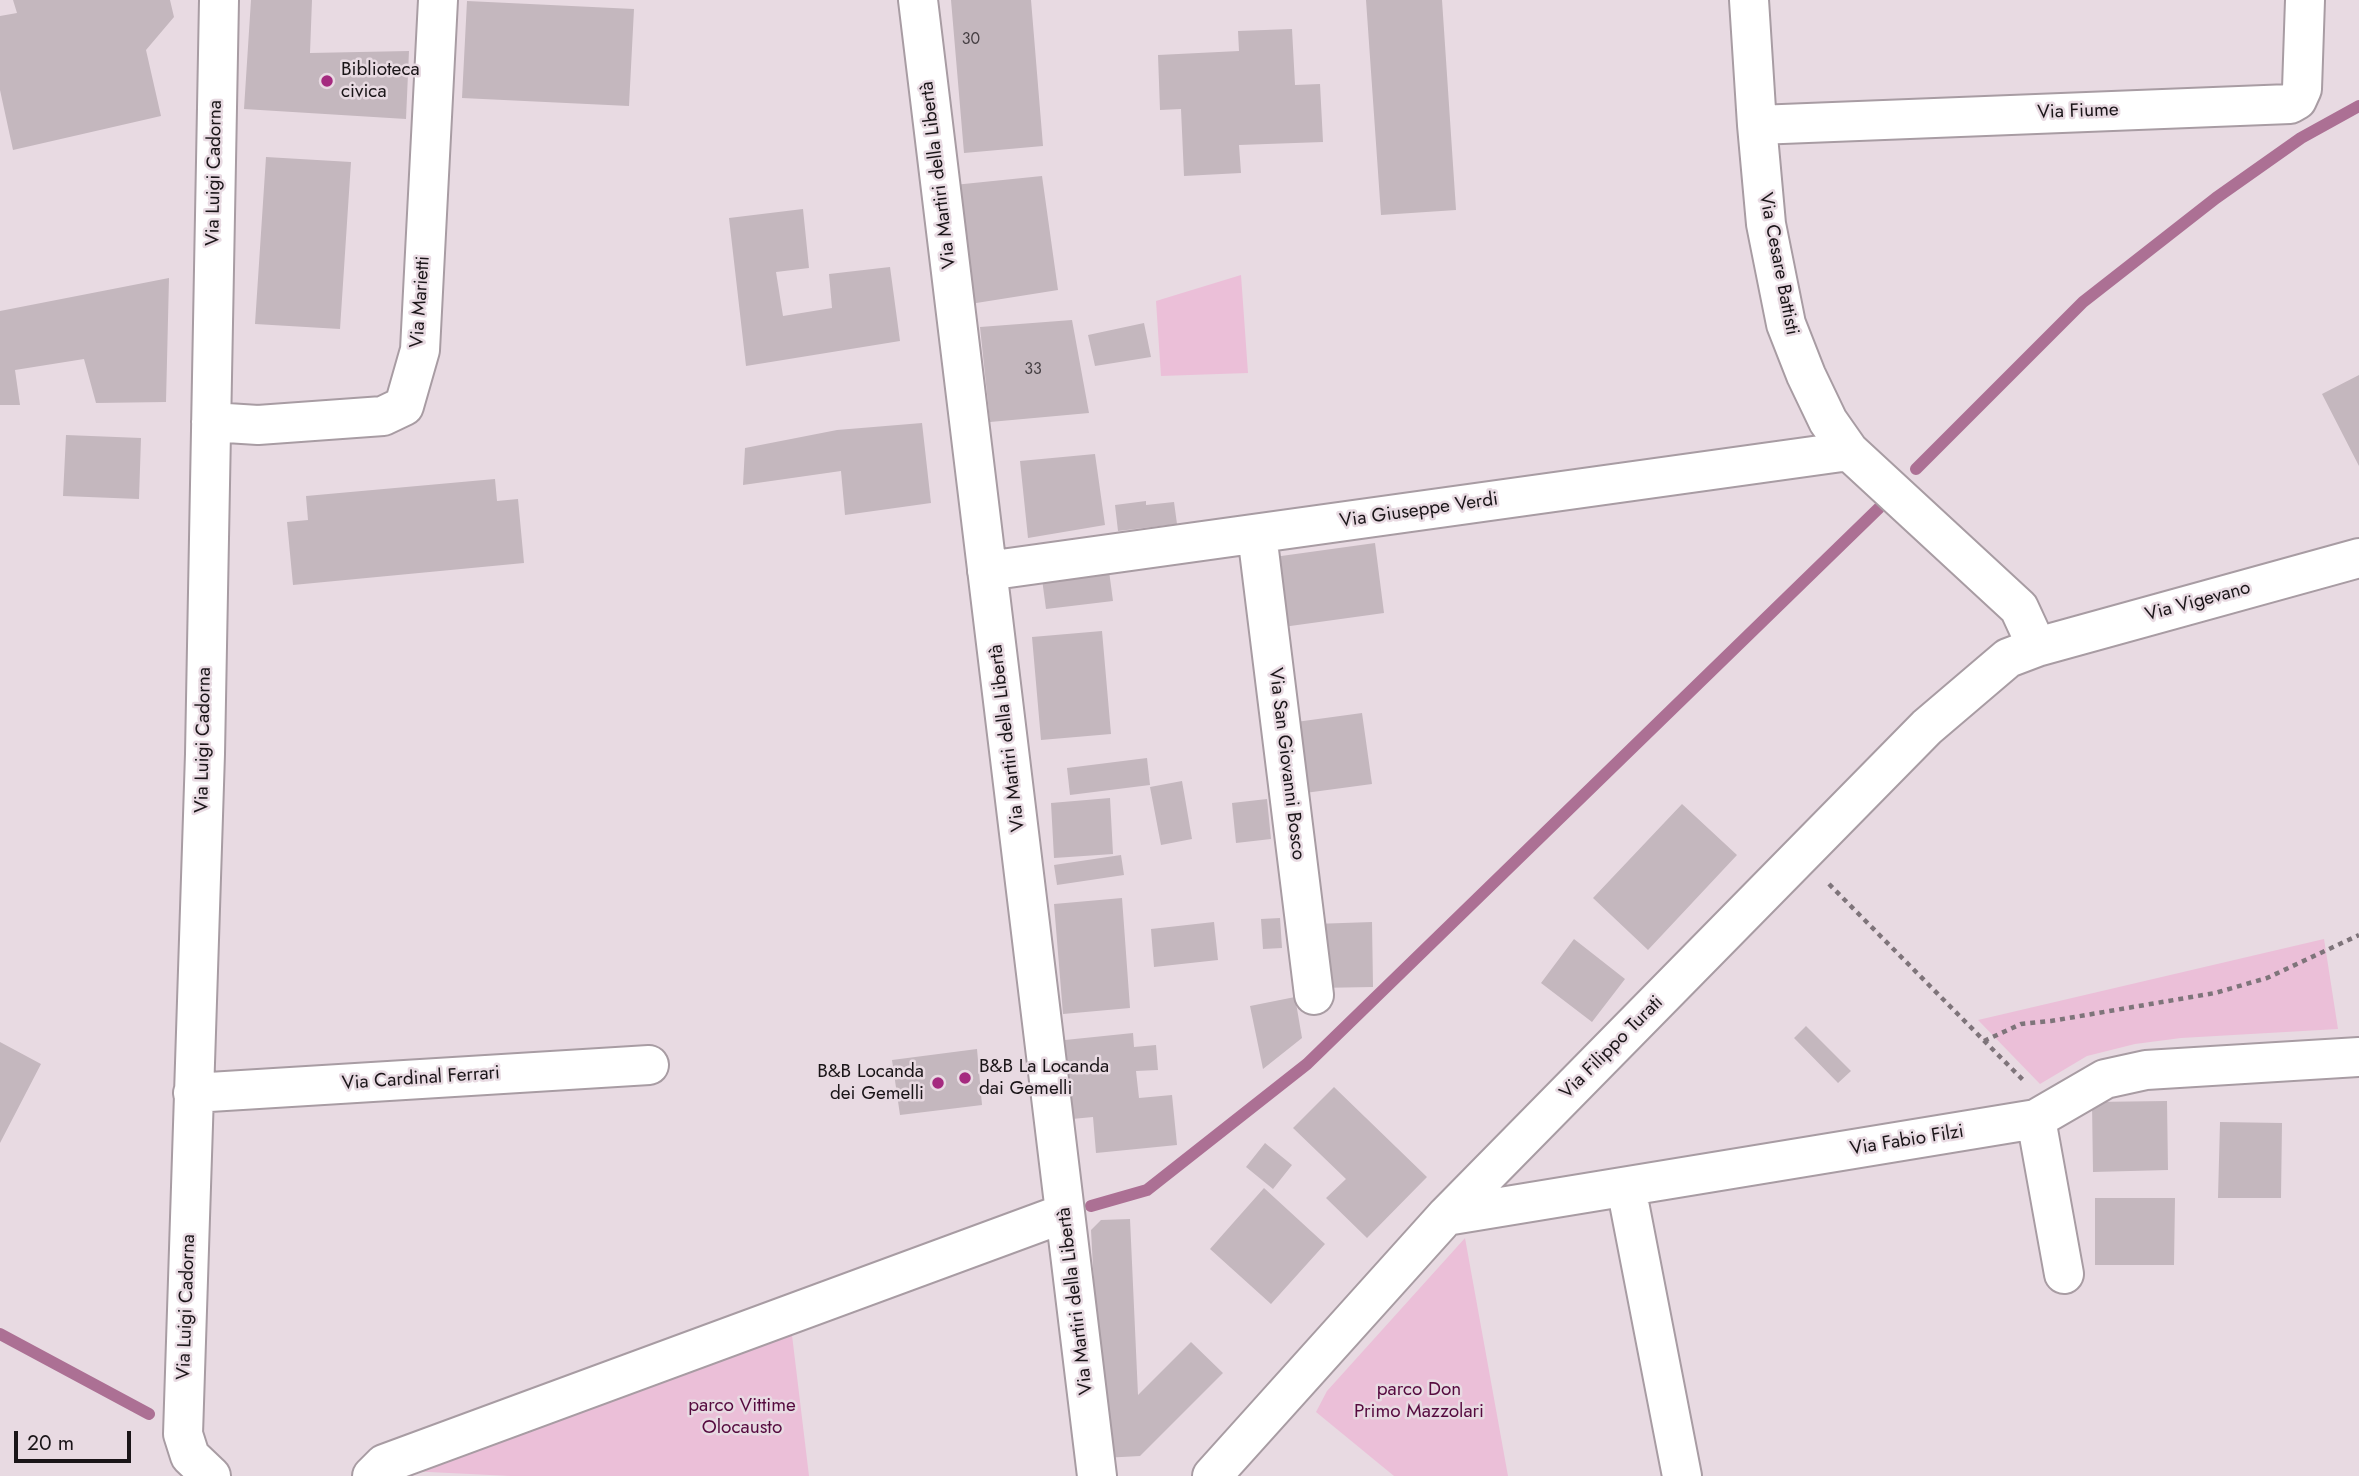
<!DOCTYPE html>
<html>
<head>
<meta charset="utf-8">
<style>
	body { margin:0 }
	#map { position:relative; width:2359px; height:1476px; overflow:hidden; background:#e8dae2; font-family:Jost,sans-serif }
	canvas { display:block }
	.scale { position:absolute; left:14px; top:1431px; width:117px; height:32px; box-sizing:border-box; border:4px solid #1a1518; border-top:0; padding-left:9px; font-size:21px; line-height:24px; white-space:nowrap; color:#1a1518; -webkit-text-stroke:5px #e8dae2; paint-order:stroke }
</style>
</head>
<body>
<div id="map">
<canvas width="2359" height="1476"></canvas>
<div class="scale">20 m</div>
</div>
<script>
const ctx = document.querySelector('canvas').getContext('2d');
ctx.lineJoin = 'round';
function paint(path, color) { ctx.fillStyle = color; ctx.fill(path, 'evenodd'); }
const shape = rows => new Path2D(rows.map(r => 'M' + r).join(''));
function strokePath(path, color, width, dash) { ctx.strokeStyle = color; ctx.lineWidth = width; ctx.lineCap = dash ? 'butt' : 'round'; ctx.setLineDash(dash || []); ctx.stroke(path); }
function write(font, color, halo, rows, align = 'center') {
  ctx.font = font + ' Jost,sans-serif'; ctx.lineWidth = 5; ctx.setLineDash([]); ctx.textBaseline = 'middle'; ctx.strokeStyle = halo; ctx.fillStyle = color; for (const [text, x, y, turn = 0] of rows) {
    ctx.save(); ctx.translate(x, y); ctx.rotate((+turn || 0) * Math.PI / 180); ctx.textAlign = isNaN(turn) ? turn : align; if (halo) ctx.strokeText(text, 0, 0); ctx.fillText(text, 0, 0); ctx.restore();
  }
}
paint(shape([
	[1241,275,1248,373,1161,376,1156,301],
	[2324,939,2338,1029,2181,1038,2135,1044,2087,1056,2040,1084,1978,1020],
	[1465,1238,1508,1476,1394,1476,1316,1412,1327,1391],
	[792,1335,809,1476,511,1476,408,1471]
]), '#ebbfd8');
strokePath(shape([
	[1916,469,2083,302,2216,198,2301,138,2359,106],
	[1091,1206,1147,1190,1307,1064,1879,508],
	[0,1334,149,1414]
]), '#ac7094', 12);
paint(shape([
	[13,0,170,0,174,17,146,50,161,116,13,150,0,90,0,16,17,13],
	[251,0,312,0,310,53,409,51,406,119,244,109],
	[951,0,1031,0,1043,146,964,153],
	[1366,0,1442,0,1456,210,1381,215],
	[467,1,634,9,629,106,462,98],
	[1292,29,1295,85,1320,84,1323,142,1239,145,1241,173,1184,176,1181,109,1160,110,1158,55,1239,51,1238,31],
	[266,157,351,162,340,329,255,324],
	[1042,176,1058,290,970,304,954,185],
	[803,209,809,268,776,272,783,316,832,308,829,274,890,267,900,341,746,366,729,218],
	[169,278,166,402,96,403,84,359,15,370,20,405,0,405,0,311],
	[1072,320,1089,413,990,422,980,327],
	[1144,323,1151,357,1095,366,1088,335],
	[2359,375,2359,466,2322,394],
	[922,423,931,503,845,515,841,471,743,485,745,448,837,430],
	[66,435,141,438,139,499,63,496],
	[1095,454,1105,525,1028,538,1020,461],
	[495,479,497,501,518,499,524,563,293,585,287,522,308,520,306,496],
	[1146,501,1146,505,1174,502,1177,524,1118,531,1115,505],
	[1375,543,1384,613,1283,627,1274,557],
	[1109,571,1113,601,1046,609,1042,579],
	[1102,631,1111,734,1041,740,1032,637],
	[1362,713,1372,784,1305,793,1296,722],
	[1147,758,1150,785,1070,795,1067,768],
	[1182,781,1192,839,1161,845,1150,787],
	[1110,798,1113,854,1054,858,1051,803],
	[1267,799,1271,839,1236,843,1232,803],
	[1682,804,1737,855,1648,950,1593,898],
	[1121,855,1124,875,1057,885,1054,865],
	[1122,898,1130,1008,1063,1014,1054,904],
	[1280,918,1282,948,1263,949,1261,919],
	[1214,922,1218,960,1154,967,1151,929],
	[1372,922,1373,987,1316,988,1314,924],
	[1574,939,1625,979,1592,1022,1541,983],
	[1295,997,1302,1038,1263,1069,1250,1006],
	[1806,1026,1851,1071,1838,1083,1794,1038],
	[1133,1033,1134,1047,1156,1045,1158,1070,1136,1071,1139,1098,1172,1095,1177,1145,1096,1153,1093,1117,1072,1119,1065,1040],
	[0,1042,41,1064,0,1143],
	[977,1049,982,1105,900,1115,892,1060],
	[1334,1087,1427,1177,1367,1238,1326,1198,1346,1179,1293,1128],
	[2167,1101,2168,1170,2093,1172,2092,1102],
	[2220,1122,2282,1123,2281,1198,2218,1198],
	[1265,1143,1292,1165,1273,1189,1246,1167],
	[1264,1188,1325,1244,1271,1304,1210,1249],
	[2095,1198,2175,1198,2174,1265,2095,1265],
	[1130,1219,1138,1395,1191,1342,1223,1373,1140,1456,1103,1458,1091,1230,1101,1220]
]), '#c4b7be');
const minor = shape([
	[918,0,1097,1476],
	[1749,0,1757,125,1766,224,1786,324,1806,375,1828,421,1849,451,2019,608,2037,647],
	[1757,125,2290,104,2297,100,2302,89,2305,0],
	[211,422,258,425,383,416,404,406,420,350,438,0],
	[1257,534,1314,995],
	[987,571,1849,451],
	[193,1093,649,1065],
	[2036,1119,2064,1274],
	[1626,1187,1682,1476],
	[1446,1216,2036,1119,2105,1079,2146,1070,2359,1057],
	[211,1476,190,1456,183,1434,205,754,219,0],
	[372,1476,384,1464,1065,1213],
	[1212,1476,1446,1216,1927,727,2008,658,2037,647,2359,558]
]);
strokePath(minor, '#a89ca3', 42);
strokePath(shape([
	[1829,884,2024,1081],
	[1984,1041,2021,1024,2051,1021,2215,993,2267,978,2359,935]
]), '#7e747a', 4.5, [5, 5]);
strokePath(minor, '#fff', 38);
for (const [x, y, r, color] of [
	[327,81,7,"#a52a7f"],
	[965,1078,7,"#a52a7f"],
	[938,1083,7,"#a52a7f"]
]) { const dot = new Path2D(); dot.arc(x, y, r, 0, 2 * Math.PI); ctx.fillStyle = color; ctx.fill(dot); strokePath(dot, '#e8dae2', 2.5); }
write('16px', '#443e42', null, [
	["30",971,40],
	["33",1033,370]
]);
write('19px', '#1a1518', '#e8dae2', [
	["Biblioteca",341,70],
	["civica",341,92],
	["B&B La Locanda",979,1067],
	["dai Gemelli",979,1089],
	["B&B Locanda",924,1072,"right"],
	["dei Gemelli",924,1094,"right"]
], 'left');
write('19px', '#1a1518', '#e8dae2', [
	["Via Fiume",2078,112,-2],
	["Via Luigi Cadorna",215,173,-89],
	["Via Martiri della Libertà",939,175,-97],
	["Via Cesare Battisti",1778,264,79],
	["Via Marietti",421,302,-86],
	["Via Giuseppe Verdi",1419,511,-8],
	["Via Vigevano",2198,602,-15],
	["Via Martiri della Libertà",1008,738,-97],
	["Via Luigi Cadorna",204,740,-89],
	["Via San Giovanni Bosco",1286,764,83],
	["Via Filippo Turati",1612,1048,-45],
	["Via Cardinal Ferrari",421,1079,-4],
	["Via Fabio Filzi",1907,1141,-9],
	["Via Martiri della Libertà",1076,1301,-97],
	["Via Luigi Cadorna",187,1307,-88]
]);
write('19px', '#550a3f', '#e8dae2', [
	["parco Don",1419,1390],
	["Primo Mazzolari",1419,1412],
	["parco Vittime",742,1406],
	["Olocausto",742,1428]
]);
</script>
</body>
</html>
